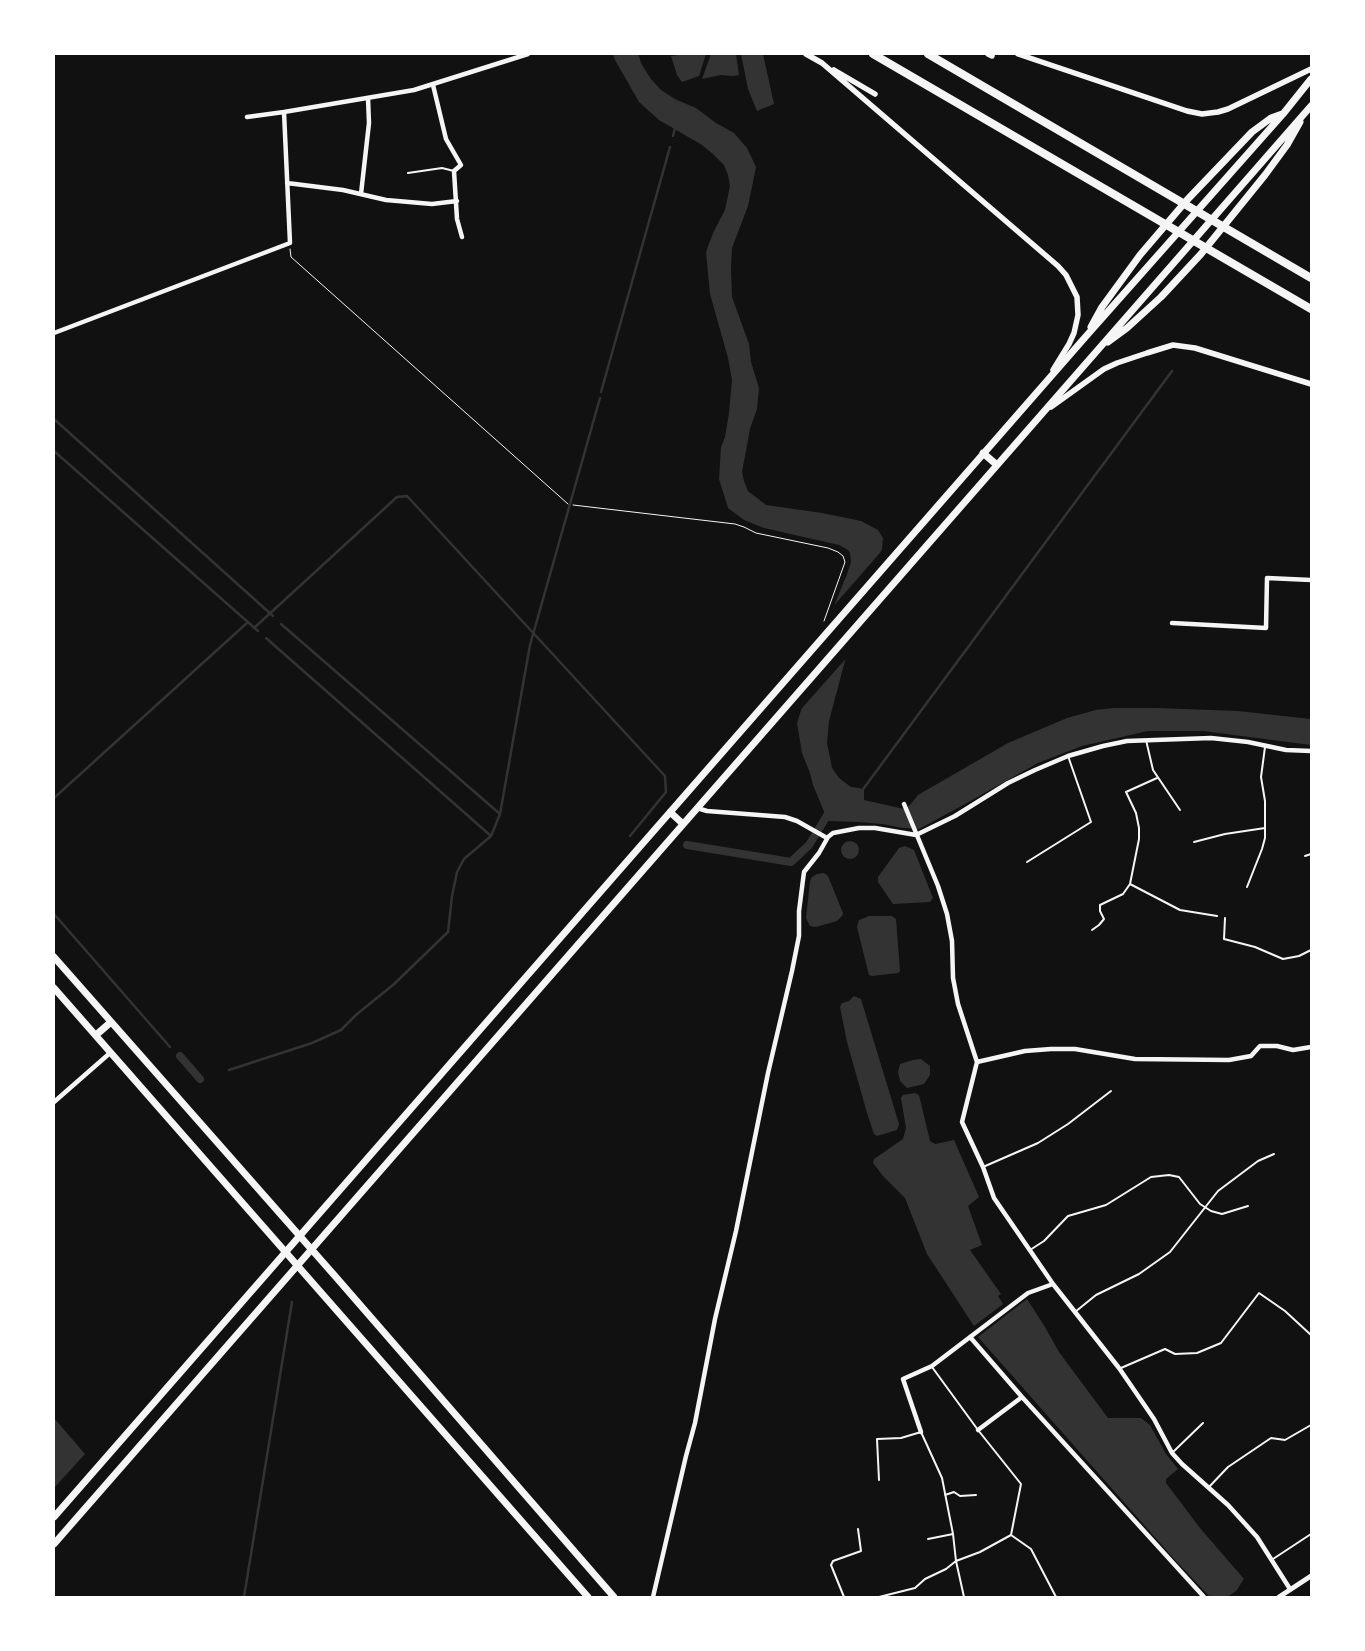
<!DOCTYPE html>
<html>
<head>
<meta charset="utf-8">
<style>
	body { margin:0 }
	#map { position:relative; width:1365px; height:1651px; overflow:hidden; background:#111; font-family:Inter,sans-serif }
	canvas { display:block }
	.frame { position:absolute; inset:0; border:55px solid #fff; pointer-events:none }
</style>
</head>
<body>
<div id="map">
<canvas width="1365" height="1651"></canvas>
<div class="frame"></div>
</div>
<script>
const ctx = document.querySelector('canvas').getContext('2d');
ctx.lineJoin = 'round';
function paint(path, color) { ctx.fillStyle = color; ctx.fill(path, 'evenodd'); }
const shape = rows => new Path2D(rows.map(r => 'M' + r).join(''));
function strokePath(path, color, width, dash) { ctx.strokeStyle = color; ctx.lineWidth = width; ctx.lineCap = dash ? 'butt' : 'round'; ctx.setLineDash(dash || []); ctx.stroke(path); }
paint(shape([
	[613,54,638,54,642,65,651,79,661,90,675,99,696,108,716,123,734,133,747,148,756,167,748,206,732,248,731,269,732,297,749,344,751,362,759,388,757,409,750,429,742,472,744,481,748,491,766,505,822,513,861,521,878,530,883,538,882,549,845,661,829,721,827,743,832,768,839,778,851,787,859,788,864,790,864,800,904,809,910,805,918,795,1008,743,1067,718,1096,710,1114,708,1157,708,1238,711,1311,719,1311,745,1203,731,1148,731,1082,746,1038,763,965,804,919,829,903,828,882,824,858,822,828,821,813,785,810,773,802,753,797,723,834,606,847,574,851,562,850,553,848,550,839,545,764,528,744,520,728,508,719,479,721,447,725,437,729,413,732,380,728,358,710,294,706,252,713,233,725,210,730,186,728,175,724,165,713,154,702,145,659,120,639,102,615,60],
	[687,54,706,54,699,76,682,82,677,75,671,56],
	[711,54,736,54,739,75,733,76,721,75,702,79],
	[741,54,763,54,774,104,757,111,748,89],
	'841 850a9 9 0 1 1 18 0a9 9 0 1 1-18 0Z',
	[905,846,914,850,933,898,930,902,893,904,878,882,878,877,899,848],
	[824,873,828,876,843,913,842,916,837,921,816,927,810,926,806,918,810,881,812,877,817,874],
	[869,916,892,916,896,919,900,971,898,973,872,976,869,975,857,927,859,920],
	[854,996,861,999,899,1124,897,1130,877,1136,874,1134,867,1113,847,1042,840,1007,842,1003,849,1001],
	[921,1059,930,1066,930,1075,924,1084,907,1088,900,1081,898,1072,900,1064,913,1060],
	[915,1093,919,1095,930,1141,935,1144,954,1140,979,1197,968,1206,982,1245,970,1250,1001,1294,998,1296,1003,1304,974,1326,927,1254,905,1198,883,1176,873,1163,874,1159,903,1139,906,1128,901,1098,903,1095],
	[1027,1299,1045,1327,1059,1352,1108,1418,1141,1418,1150,1425,1166,1454,1178,1469,1166,1479,1166,1483,1200,1528,1244,1579,1236,1591,1227,1597,1210,1597,1175,1560,978,1337],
	[54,1418,85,1454,54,1488]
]), '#333');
paint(shape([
	[885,547,850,654,795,716,831,609]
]), '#111');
strokePath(shape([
	[673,136,675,128],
	[601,392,670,147],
	[54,419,273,616],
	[54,451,258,631],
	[281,624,500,814],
	[254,628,397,497,407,496,665,776,666,792,630,836],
	[266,638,491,836],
	[861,792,1172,371],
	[54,798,248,622],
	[54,914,170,1047],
	[229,1070,312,1043,341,1030,357,1014,393,985,448,932,452,896,457,872,464,859,491,836,500,814,530,645,600,398],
	[244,1597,292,1302]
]), '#333', 2.5);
strokePath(shape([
	[687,845,791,862,809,845,831,809],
	[180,1056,200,1079]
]), '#333', 8);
strokePath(shape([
	[290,249,291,257,568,504],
	[573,505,735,524,744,527,756,533,828,548,838,552,843,556,845,562,824,621]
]), '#f5f5f5', 1);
strokePath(shape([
	[408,173,442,168,454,171],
	[1146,740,1153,770,1180,810],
	[1194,842,1225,834,1265,828],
	[1305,856,1311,854],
	[1027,862,1091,822,1068,756],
	[1130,884,1180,910,1217,916],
	[1247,887,1262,849,1265,838,1265,801,1261,777,1265,747],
	[1225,918,1224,939,1255,947,1283,959,1299,956,1311,950],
	[1092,930,1099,925,1104,919,1100,911,1100,905,1123,894,1130,884,1139,839,1139,828,1136,813,1126,792,1157,778],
	[983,1167,1038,1143,1068,1124,1111,1091],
	[1030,1250,1044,1241,1068,1216,1106,1205,1151,1177,1169,1175,1179,1177,1200,1204,1211,1211,1222,1214,1248,1206],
	[1075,1312,1096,1295,1139,1274,1170,1252,1218,1191,1258,1161,1274,1154],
	[932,1367,978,1430,1021,1484,1011,1535,1031,1549,1056,1597],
	[1121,1368,1165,1349,1175,1354,1197,1353,1221,1343,1259,1293,1285,1311,1311,1335],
	[1172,1453,1203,1423],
	[879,1480,877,1439,901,1438,921,1432,942,1478,953,1534,956,1561,964,1597],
	[1209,1487,1228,1467,1271,1438,1285,1440,1311,1425],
	[945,1495,954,1492,960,1496,976,1495],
	[928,1539,953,1534],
	[1273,1559,1311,1534],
	[844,1597,831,1565,833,1561,861,1551,858,1529],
	[879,1597,915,1588,925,1579,946,1569,956,1561,980,1552,1011,1535]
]), '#f5f5f5', 2);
strokePath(shape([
	[433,85,446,139,461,165,454,171,457,219,462,237],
	[247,117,284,112],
	[287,183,343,190,386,200,432,204,457,201],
	[361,194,369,123,368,98],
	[54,333,290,243,284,112,414,90,528,54],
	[1172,623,1266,628,1267,578,1311,580],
	[904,804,938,886,947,914,952,941,953,978,958,1004,977,1062,962,1122,983,1167,994,1198,1053,1284,1119,1368,1154,1419,1172,1453,1182,1464,1228,1505,1257,1537,1290,1589],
	[697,808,707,811,785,817,797,821,827,838],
	[916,835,955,816,1008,783,1035,770,1068,756,1103,746,1127,741,1211,738,1248,742,1286,750,1311,751],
	[977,1062,1025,1051,1051,1049,1075,1049,1135,1059,1229,1060,1251,1056,1260,1046,1277,1046,1293,1050,1311,1047],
	[54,1102,110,1053],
	[970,1337,1022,1397,1204,1597],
	[978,1430,1022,1397],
	[921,1432,903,1379,932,1366,1028,1293,1053,1284],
	[653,1597,686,1456,695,1423,715,1319,736,1231,768,1073,792,971,799,936,799,911,804,872,819,853,828,837,833,833,859,828,875,828,916,835]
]), '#f5f5f5', 4.5);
strokePath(shape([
	[1279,1597,1311,1576]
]), '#f5f5f5', 5);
strokePath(shape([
	[806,54,822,63,1058,266,1066,275,1077,297,1078,315,1074,333,1069,344,1053,370],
	[988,54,992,56],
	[1018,54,1187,111,1202,114,1218,112,1228,109,1311,69],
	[834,70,875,94],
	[1051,407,1104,369,1117,363,1147,353,1173,345,1195,348,1311,384]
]), '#f5f5f5', 5.5);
strokePath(shape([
	[1091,327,1102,307,1140,255,1187,200,1252,132,1271,118,1282,114],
	[1108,342,1127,328,1161,297,1201,254,1265,175,1287,145,1300,122],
	[983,453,997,465],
	[670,812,683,824],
	[54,1517,1088,334,1283,114,1311,79],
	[54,1544,1311,106]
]), '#f5f5f5', 7);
strokePath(shape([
	[54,957,335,1276,614,1597],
	[54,988,588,1597],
	[96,1035,111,1022]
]), '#f5f5f5', 7);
strokePath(shape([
	[873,54,1311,309],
	[928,54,1311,278]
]), '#f5f5f5', 8);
</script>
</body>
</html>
